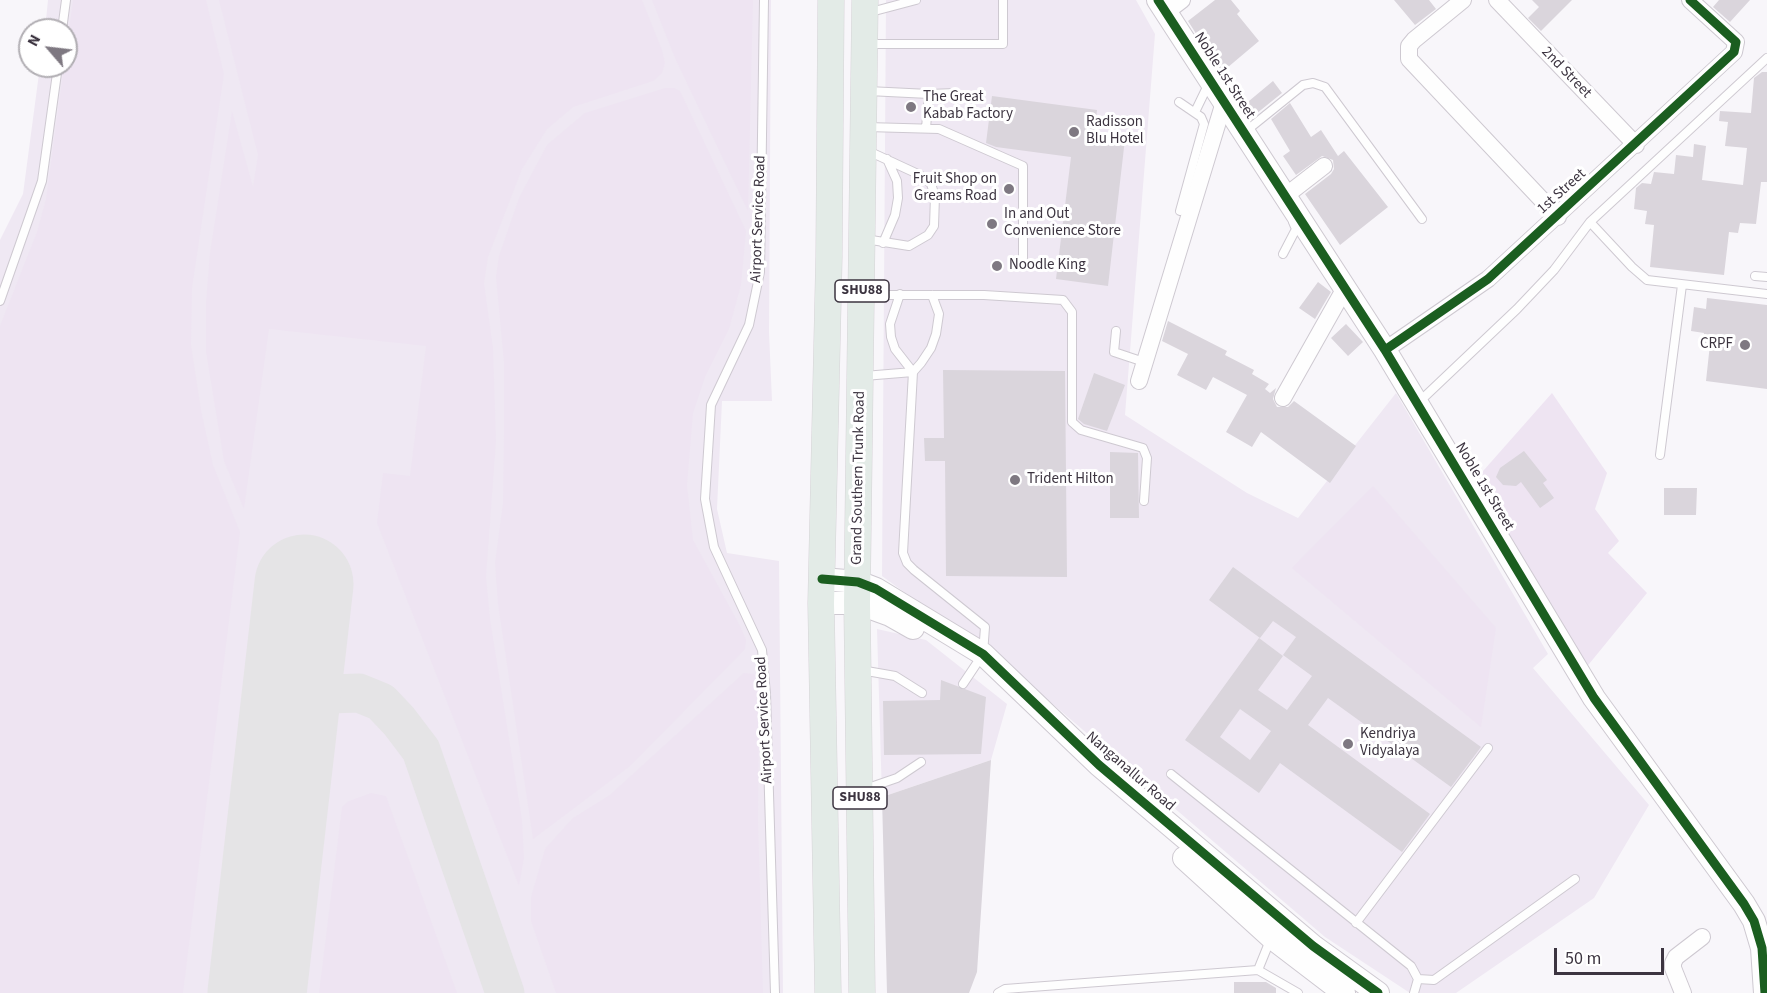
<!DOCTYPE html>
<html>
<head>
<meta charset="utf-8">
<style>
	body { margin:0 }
	#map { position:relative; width:1767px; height:993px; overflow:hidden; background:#f8f6fa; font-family:"Source Sans 3",sans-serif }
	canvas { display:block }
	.north { position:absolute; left:18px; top:18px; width:60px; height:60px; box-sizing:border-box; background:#fff; border:2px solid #b1aeb3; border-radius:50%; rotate:298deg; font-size:16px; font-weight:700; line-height:24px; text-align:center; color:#3c3440 }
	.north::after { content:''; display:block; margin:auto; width:21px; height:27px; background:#7e7881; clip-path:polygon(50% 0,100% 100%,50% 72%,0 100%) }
	.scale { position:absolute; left:1554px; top:948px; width:110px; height:27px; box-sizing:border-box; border:3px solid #3c3440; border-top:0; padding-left:8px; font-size:18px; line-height:21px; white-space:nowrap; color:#3c3440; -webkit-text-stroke:4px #fff; paint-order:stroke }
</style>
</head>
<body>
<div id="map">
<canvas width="1767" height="993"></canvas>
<div class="north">N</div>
<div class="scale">50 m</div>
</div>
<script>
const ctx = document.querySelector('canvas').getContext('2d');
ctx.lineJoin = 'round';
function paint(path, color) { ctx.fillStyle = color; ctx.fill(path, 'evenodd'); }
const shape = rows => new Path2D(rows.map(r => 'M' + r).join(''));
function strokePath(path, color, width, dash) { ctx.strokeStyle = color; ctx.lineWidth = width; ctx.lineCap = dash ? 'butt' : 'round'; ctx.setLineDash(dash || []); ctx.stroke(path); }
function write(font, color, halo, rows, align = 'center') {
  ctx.font = font + ' "Source Sans 3",sans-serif'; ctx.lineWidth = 6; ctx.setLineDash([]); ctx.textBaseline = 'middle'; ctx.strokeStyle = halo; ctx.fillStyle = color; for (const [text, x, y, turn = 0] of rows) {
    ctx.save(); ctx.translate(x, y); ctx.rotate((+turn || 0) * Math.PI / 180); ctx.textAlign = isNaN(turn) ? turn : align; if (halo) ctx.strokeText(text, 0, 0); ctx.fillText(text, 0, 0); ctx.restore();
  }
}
paint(shape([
	[48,0,771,0,769,332,772,401,722,401,717,509,727,553,779,561,783,993,0,993,0,240,23,194,40,66,66,66,66,30,45,30],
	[886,0,1136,0,1155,34,1125,415,1247,493,1298,518,1396,393,1548,654,1533,668,1649,805,1594,898,1456,993,1410,993,1325,937,1027,682,882,576],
	[877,629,926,640,1007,704,991,760,882,797]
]), '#efe8f3');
paint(shape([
	[73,0,206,0,224,74,192,288,191,345,201,410,213,465,240,532,183,993,0,993,0,326,37,232,46,199],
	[219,0,642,0,662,50,665,63,662,73,653,81,573,107,547,129,522,169,488,257,484,283,493,348,496,441,486,577,490,619,522,820,524,858,519,886,377,523,383,473,410,476,426,346,269,329,244,509,224,461,206,352,206,302,210,253,232,111,253,187,258,155],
	[652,0,753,0,748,211,675,58],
	[665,88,674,88,680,91,746,231,741,285,729,329,705,377,693,413,687,485,693,540,740,626,746,640,745,649,630,766,533,839,498,604,495,563,503,503,504,431,504,363,496,277,499,256,519,198,547,145,585,113],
	[1552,393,1607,473,1595,509,1619,541,1608,553,1647,593,1585,669,1476,479],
	[1373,486,1496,628,1481,727,1292,568],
	[744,673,754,674,759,683,758,820,763,993,556,993,531,921,531,897,545,849,573,818,610,795],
	[371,793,386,796,457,993,319,993,342,807,349,801]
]), '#eee4f2');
strokePath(shape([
	[287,730,295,714,308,703,330,694,359,693,381,702,399,721,421,750,505,993]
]), '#e5e4e6', 39);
strokePath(shape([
	[257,993,304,584]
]), '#e5e4e6', 99);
paint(shape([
	[1215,0,1231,0,1240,11,1237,14,1259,41,1221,73,1188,21],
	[1394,0,1429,0,1436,9,1415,25],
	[1532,0,1572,0,1541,31,1528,18,1539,7],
	[1719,0,1750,0,1730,22,1713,7],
	[1762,72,1767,72,1767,182,1761,182,1756,224,1740,223,1738,233,1729,232,1724,275,1650,267,1654,225,1645,224,1647,211,1634,209,1636,188,1642,183,1651,184,1654,172,1674,174,1676,155,1693,157,1694,144,1706,146,1702,180,1743,185,1747,148,1725,146,1728,122,1719,121,1720,111,1751,113,1754,78],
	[1273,81,1282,93,1251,118,1243,106],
	[992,96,1097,110,1094,135,1125,139,1108,286,1056,279,1071,157,996,147,986,143],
	[1290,103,1311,137,1321,130,1338,156,1344,151,1388,207,1340,245,1305,194,1331,174,1334,169,1333,160,1322,156,1296,175,1283,156,1290,151,1271,119],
	[1318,282,1331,292,1315,319,1299,308],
	[1707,298,1767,305,1767,389,1706,381,1710,344,1703,343,1704,333,1691,331,1694,307,1706,309],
	[1168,321,1227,351,1225,355,1254,370,1252,374,1269,384,1265,389,1270,393,1276,388,1273,399,1277,407,1288,407,1294,401,1356,446,1330,483,1261,432,1252,447,1226,432,1247,395,1213,377,1206,390,1177,375,1188,354,1162,341],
	[1346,324,1363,342,1348,356,1331,338],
	[943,370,1065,371,1067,577,946,576,945,461,925,461,924,438,944,438],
	[1094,373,1125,385,1107,431,1084,424,1078,419],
	[1524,451,1547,480,1543,483,1554,498,1540,508,1521,482,1516,486,1503,485,1496,477,1500,468],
	[1110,452,1138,453,1139,518,1110,518],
	[1664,488,1697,488,1696,515,1664,515],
	[1233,567,1481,747,1451,787,1328,698,1308,725,1430,814,1402,852,1280,763,1259,793,1185,740,1259,638,1283,656,1258,690,1287,710,1312,676,1283,655,1296,637,1273,621,1260,638,1209,600],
	[1240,709,1271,731,1250,760,1220,737],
	[941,680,986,697,981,754,884,755,883,701,940,700],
	[991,760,977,972,969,993,887,993,882,797],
	[1234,982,1266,982,1276,988,1276,993,1234,993]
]), '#dad5dc');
const lane = shape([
	[764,0,760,272,749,325,711,405,705,499,714,547,762,650,766,694,775,993],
	[867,13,916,0],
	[62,30,66,0],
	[867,44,1003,44,1003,0],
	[868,91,929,94,926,128],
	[929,94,955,93],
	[1179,102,1201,117,1204,124,1180,211],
	[1195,112,1209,83],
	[867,127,939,129,1023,166,1023,258],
	[1246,131,1303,85,1313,83,1325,87,1422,219],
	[1590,222,1632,267,1647,280,1767,294],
	[865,239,909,246,928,235,934,226,935,196,931,184,920,175,866,150],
	[883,243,895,215,898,198,897,181,887,159],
	[1283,254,1296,229,1293,222],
	[1755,276,1767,277],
	[900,294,890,324,891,337,895,349,913,372,903,553,907,563,914,570,985,627,983,654,963,684],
	[862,295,984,295,1063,300,1072,312,1072,422,1081,430,1143,448,1147,458,1144,501],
	[0,301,42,181,58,66],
	[1116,331,1114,352,1144,362],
	[864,376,913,372,921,363,931,348,936,334,939,314,932,295],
	[1419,402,1517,309,1554,270,1590,222,1767,58],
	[1660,455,1682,285],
	[861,670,895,676,922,693],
	[1171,774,1411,966,1418,979,1414,993],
	[862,790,897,778,921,762],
	[1356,923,1488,748],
	[1271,938,1258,970,1298,993],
	[1418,979,1434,980,1575,879],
	[998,993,1005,989,1258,970]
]);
const street = shape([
	[1463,0,1414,40,1409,46,1409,59,1558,217],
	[1497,0,1636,145],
	[1165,13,1182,0],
	[1284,197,1324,166],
	[1385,350,1488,279,1734,52,1736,42,1690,0],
	[1139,381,1224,102],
	[1283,398,1345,288],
	[1683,993,1673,968,1673,963,1676,957,1702,937]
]);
const secondary = shape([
	[1158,0,1385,350,1594,698,1744,904,1754,921,1762,948,1765,993],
	[822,579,858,582,876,589,983,654,1099,765,1313,946,1378,993],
	[821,603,857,603,890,615,913,628],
	[1184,858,1272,938,1344,993]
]);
const primary = shape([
	[828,993,821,603,829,256,831,0],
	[862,993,857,603,865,0]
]);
strokePath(lane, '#cec9d1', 10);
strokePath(street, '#cec9d1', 18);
strokePath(secondary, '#cec9d1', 24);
strokePath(primary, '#d6d3d7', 27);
strokePath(lane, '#fefefe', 8);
strokePath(street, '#fefefe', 16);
strokePath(secondary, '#fefefe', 22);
strokePath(primary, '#e3ebe7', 26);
strokePath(shape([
	[1158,0,1385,350,1594,698,1744,904,1754,921,1762,948,1765,993],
	[1385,350,1488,279,1734,52,1736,42,1690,0],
	[822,579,858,582,876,589,983,654,1099,765,1313,946,1378,993]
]), '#1b5e20', 9);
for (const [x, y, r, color] of [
	[911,107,6,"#7e7881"],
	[1074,132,6,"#7e7881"],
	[1009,189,6,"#7e7881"],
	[992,224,6,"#7e7881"],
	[997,266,6,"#7e7881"],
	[1745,345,6,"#7e7881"],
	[1015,480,6,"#7e7881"],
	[1348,744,6,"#7e7881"]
]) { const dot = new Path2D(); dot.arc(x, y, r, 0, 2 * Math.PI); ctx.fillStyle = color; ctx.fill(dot); strokePath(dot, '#fff', 2); }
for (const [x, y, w] of [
	[862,291,54],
	[860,798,54]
]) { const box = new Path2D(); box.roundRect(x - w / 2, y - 11, w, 22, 4.5); ctx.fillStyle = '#fff'; ctx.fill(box); strokePath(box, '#3c3440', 1.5); }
write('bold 14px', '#3c3440', null, [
	["SHU88",862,291],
	["SHU88",860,798]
]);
write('15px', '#3c3440', '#fff', [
	["2nd Street",1566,73,46],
	["Noble 1st Street",1224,76,57],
	["1st Street",1562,192,-42],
	["Airport Service Road",759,219,-88],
	["Grand Southern Trunk Road",859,478,-89],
	["Noble 1st Street",1484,487,59],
	["Airport Service Road",765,720,-93],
	["Nanganallur Road",1130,772,41]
]);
write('15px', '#3c3440', '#fff', [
	["The Great",923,98],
	["Kabab Factory",923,115],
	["Radisson",1086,123],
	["Blu Hotel",1086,140],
	["Fruit Shop on",997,180,"right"],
	["Greams Road",997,197,"right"],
	["In and Out",1004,215],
	["Convenience Store",1004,232],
	["Noodle King",1009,266],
	["CRPF",1733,345,"right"],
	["Trident Hilton",1027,480],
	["Kendriya",1360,735],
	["Vidyalaya",1360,752]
], 'left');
</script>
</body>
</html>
